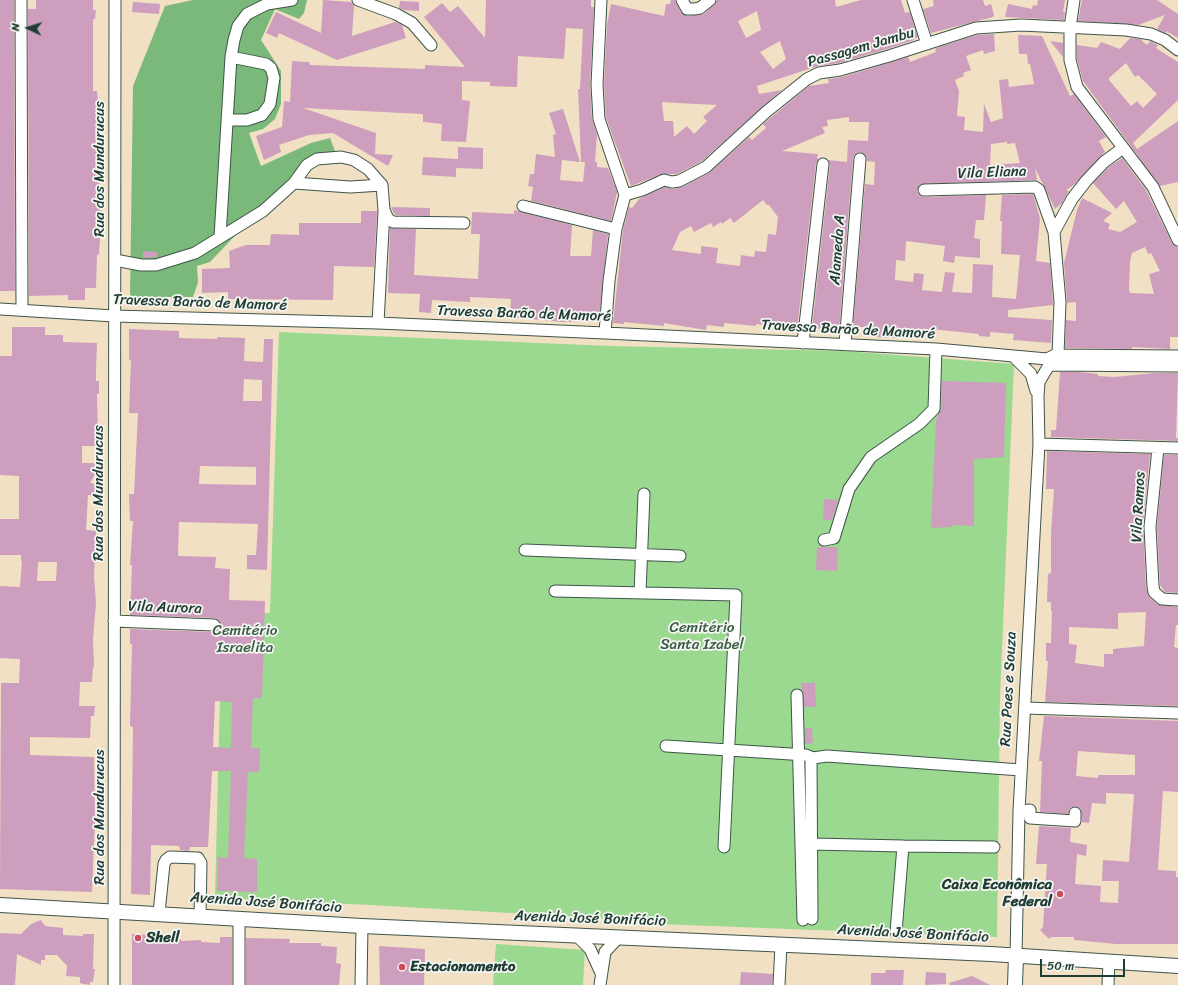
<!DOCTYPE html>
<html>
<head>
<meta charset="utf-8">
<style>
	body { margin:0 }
	#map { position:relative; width:1178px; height:985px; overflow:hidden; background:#f1e0c3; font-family:Sriracha,sans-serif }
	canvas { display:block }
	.north { position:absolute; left:8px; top:8px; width:40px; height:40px; -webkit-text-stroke:3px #f6f6f2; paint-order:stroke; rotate:274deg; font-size:11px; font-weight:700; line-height:16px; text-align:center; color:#1f3d34 }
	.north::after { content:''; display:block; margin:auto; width:14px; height:18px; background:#1f3d34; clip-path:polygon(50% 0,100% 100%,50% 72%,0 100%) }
	.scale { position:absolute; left:1040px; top:959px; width:85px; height:18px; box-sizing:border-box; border:2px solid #1f3d34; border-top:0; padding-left:5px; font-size:12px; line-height:14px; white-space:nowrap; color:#1f3d34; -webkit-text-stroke:3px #f6f6f2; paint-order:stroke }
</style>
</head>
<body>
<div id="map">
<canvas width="1178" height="985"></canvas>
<div class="north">N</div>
<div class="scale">50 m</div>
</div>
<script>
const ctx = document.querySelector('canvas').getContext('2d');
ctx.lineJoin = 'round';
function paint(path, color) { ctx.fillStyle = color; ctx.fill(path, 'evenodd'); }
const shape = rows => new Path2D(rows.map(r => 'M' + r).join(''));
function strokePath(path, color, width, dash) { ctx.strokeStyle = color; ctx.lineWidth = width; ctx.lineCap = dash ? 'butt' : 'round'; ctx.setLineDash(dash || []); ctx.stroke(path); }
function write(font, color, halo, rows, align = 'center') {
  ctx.font = font + ' Sriracha,sans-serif'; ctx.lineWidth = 3.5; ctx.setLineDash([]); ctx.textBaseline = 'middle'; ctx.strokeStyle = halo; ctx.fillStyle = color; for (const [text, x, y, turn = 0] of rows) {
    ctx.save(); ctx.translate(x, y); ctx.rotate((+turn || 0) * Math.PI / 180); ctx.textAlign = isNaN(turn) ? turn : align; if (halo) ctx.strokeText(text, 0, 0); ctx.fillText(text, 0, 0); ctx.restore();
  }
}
paint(shape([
	[279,332,610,346,844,351,1014,364,1000,697,997,937,660,924,615,919,370,905,215,898,222,613,270,613],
	[496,944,585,950,583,985,493,985]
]), '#9ad98f');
paint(shape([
	[193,0,307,0,304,13,299,19,275,9,261,40,281,71,281,104,275,119,263,129,249,133,261,166,311,143,330,138,336,154,311,156,210,262,197,266,198,282,193,297,130,297,133,86,165,6]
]), '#7bb97a');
paint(shape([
	[0,0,14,0,15,291,0,291],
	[36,0,93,0,93,10,96,10,95,19,93,19,93,91,97,91,98,101,97,144,101,202,100,238,99,255,97,254,96,288,85,288,85,300,68,300,68,295,29,296,28,9,36,9],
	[323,0,351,2,354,6,352,36,395,22,402,25,406,38,337,60,279,33,277,38,266,33,276,12,321,33],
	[486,0,591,0,591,7,594,7,590,85,592,119,597,135,595,162,597,162,597,167,608,168,617,192,611,221,531,201,533,187,528,186,530,174,534,174,536,154,555,157,553,135,556,134,549,113,563,109,580,162,562,160,560,180,583,182,585,162,581,162,578,89,580,89,583,29,566,28,564,59,518,56,517,87,490,86,490,82,462,81,462,100,470,101,466,142,441,141,442,124,423,122,423,114,303,108,376,133,375,154,393,155,388,166,333,133,309,135,279,145,281,152,264,160,256,136,282,127,284,101,290,102,292,61,309,62,310,65,425,69,425,65,465,67,424,17,442,3,450,12,458,6,485,38],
	[671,0,675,0,681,12,687,16,704,14,714,5,717,0,835,0,836,7,861,0,901,0,905,13,910,12,918,37,914,39,914,40,887,49,839,63,818,66,757,86,759,94,782,90,702,161,677,174,662,174,631,186,606,118,604,85,607,25,611,4,664,16,666,4,670,4],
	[757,11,761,30,746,38,738,21],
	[780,41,786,59,773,69,760,52],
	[662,102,677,103,717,105,703,117,707,121,694,134,687,126,674,137,673,121,664,121],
	[933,0,983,0,985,6,991,4,994,15,993,17,931,33,923,9,934,6],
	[1038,0,1065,0,1063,12,1065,12,1064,20,1005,17,1008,4,1032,9,1033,5,1037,6],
	[1082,0,1157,0,1178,14,1178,38,1166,31,1166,33,1157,29,1165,15,1138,25,1078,21],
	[400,1,419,2,419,11,404,10,399,8],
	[133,2,160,4,159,14,132,12],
	[994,34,995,51,984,54,983,50,966,56,971,70,963,73,964,76,955,80,959,91,957,116,965,117,964,130,983,132,984,104,991,122,1003,118,999,80,1008,79,1009,87,1034,84,1030,64,1028,64,1027,54,1019,54,1018,35,1042,36,1070,96,1074,94,1106,137,1099,141,1105,152,1075,184,1066,190,1069,191,1062,203,1055,209,1035,168,1037,180,920,184,917,191,918,194,924,197,986,195,984,220,976,220,974,238,980,239,980,258,955,256,954,263,943,261,945,246,906,241,905,261,896,260,895,280,913,282,914,273,924,274,922,290,942,292,945,272,955,273,952,292,972,293,973,264,993,265,992,297,1016,299,1020,255,1001,254,1002,221,1000,221,1002,195,1033,194,1040,218,1036,261,1050,263,1053,305,1008,310,1008,317,1052,320,1051,343,1013,340,1014,334,990,332,990,337,979,336,979,334,931,329,930,334,899,331,898,338,878,337,864,335,865,327,853,327,865,184,874,185,875,162,867,161,866,156,860,152,854,155,853,158,839,331,812,328,830,165,828,160,847,162,848,140,868,141,869,122,849,122,849,117,827,120,828,126,822,127,825,133,782,151,818,154,817,158,819,159,816,163,797,329,756,324,756,326,724,323,724,327,707,325,706,330,664,323,664,326,624,322,624,324,613,323,623,230,629,207,632,208,640,198,665,187,673,189,682,187,709,173,749,137,752,140,766,128,763,124,809,86,829,83,828,79,842,77,908,57,910,62,936,52,935,49,942,46,977,35],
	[1007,142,1007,144,1015,143,1020,163,990,165,991,144],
	[763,200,767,205,769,205,778,217,776,235,768,234,766,252,755,251,754,257,741,255,740,266,716,263,718,248,701,246,701,254,672,250,680,232,691,226,694,232,711,223,713,227,721,222,722,224,730,218,734,223],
	[1130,38,1140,39,1147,45,1150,41,1158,45,1156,48,1178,62,1178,100,1133,143,1137,149,1178,121,1178,182,1160,186,1083,81,1077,59,1077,45,1097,48,1101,42,1120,49],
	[1126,63,1135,77,1138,75,1157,94,1143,108,1137,101,1131,106,1109,80,1109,78],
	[1050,41,1063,43,1063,57],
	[458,147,483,148,483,169,456,168,456,177,422,175,423,157,458,159],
	[1122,158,1146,190,1172,243,1178,247,1178,337,1170,337,1170,349,1132,347,1132,349,1065,348,1066,320,1076,321,1076,302,1067,303,1064,263,1077,210,1082,198,1112,213,1103,221,1110,224,1108,229,1120,232,1137,222,1124,201,1116,209,1093,183,1109,167],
	[1145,247,1148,254,1151,253,1160,271,1149,274,1154,294,1130,293,1129,290,1130,261,1132,253],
	[391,207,430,208,430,216,395,215],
	[514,210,572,225,570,256,591,256,593,230,608,234,599,321,563,322,510,317,511,299,470,297,470,302,432,300,431,313,419,312,420,294,388,293,390,228,416,229,414,275,478,279,480,234,471,234,472,212,514,214],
	[361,211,377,211,374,267,334,266,333,300,228,299,228,292,202,293,202,269,230,268,229,251,246,245,270,245,271,234,299,235,299,223,361,223],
	[143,251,157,252,157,257,143,258],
	[12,327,45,327,45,335,63,335,63,342,97,343,96,370,96,381,99,381,99,394,97,394,98,446,82,446,82,463,96,463,96,473,90,483,97,484,96,496,88,495,86,530,96,531,94,577,96,603,93,639,94,667,93,667,92,682,80,682,79,706,95,706,94,716,91,716,90,738,30,737,30,755,94,757,95,818,92,892,0,889,1,683,19,683,20,659,0,658,0,586,20,587,22,561,21,561,21,555,0,555,0,519,19,519,19,476,0,475,0,356,12,356],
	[38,562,57,562,56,581,37,581],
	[129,329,179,331,179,338,217,339,217,337,245,338,244,361,263,362,264,339,273,339,267,570,247,569,247,555,256,555,258,524,179,522,178,556,216,557,215,568,230,569,229,600,265,601,262,698,253,698,251,748,260,748,259,772,248,772,244,858,257,859,257,892,217,891,218,857,228,858,231,771,212,771,208,847,190,847,189,851,180,850,179,846,151,845,150,895,131,894,133,727,130,726,132,644,130,644,130,629,214,632,220,629,221,625,218,619,214,618,130,615,132,565,130,565,133,521,130,521,129,494,134,494,138,413,129,413,131,360,129,360],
	[244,379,262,380,262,401,243,401],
	[200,466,256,467,256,485,199,484],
	[215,701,232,702,231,748,213,747],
	[1060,372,1079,372,1098,374,1098,376,1115,377,1154,373,1178,373,1176,438,1178,438,1178,441,1051,437,1051,430,1056,430],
	[942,381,1006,383,1004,457,974,459,974,526,952,525,952,527,931,528,936,420,941,409],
	[1047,451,1150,454,1143,526,1146,587,1149,597,1157,604,1178,607,1178,625,1176,625,1174,647,1178,648,1178,706,1045,702,1048,661,1046,661,1046,643,1051,643,1052,611,1051,611,1051,602,1047,602,1048,574,1051,573,1051,533,1054,489,1046,489],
	[1146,612,1144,646,1113,649,1113,654,1104,654,1104,667,1075,663,1077,645,1069,644,1069,627,1118,629,1118,613],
	[1164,455,1178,455,1178,593,1165,592,1160,585,1157,527],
	[824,499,838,500,832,520,823,520],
	[817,547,838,547,837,571,816,570],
	[801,683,815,683,816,707,804,707],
	[1044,716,1178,721,1178,792,1163,791,1158,870,1176,871,1176,877,1178,877,1178,944,1116,944,1074,940,1074,937,1051,937,1049,939,1040,930,1043,927,1047,864,1036,864,1039,826,1071,828,1070,842,1087,845,1086,856,1077,854,1075,884,1101,886,1100,902,1118,903,1119,881,1102,881,1103,860,1129,862,1134,794,1106,793,1106,804,1092,803,1089,823,1082,822,1081,810,1075,806,1069,809,1068,814,1040,812,1042,761,1039,761],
	[1078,751,1135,755,1135,775,1098,775,1098,778,1076,776],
	[805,728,812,728,813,743,805,744],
	[41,920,45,926,63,928,63,935,83,936,83,934,94,934,93,969,95,969,93,982,90,982,90,985,84,984,80,983,80,977,66,976,67,966,57,955,45,955,45,960,41,960,41,965,17,954,15,985,0,985,0,933,21,934,31,924],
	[132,934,176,936,176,939,181,939,181,941,201,940,201,942,220,943,220,937,232,937,232,985,132,985],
	[246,938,290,939,289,943,321,943,321,946,337,947,336,963,341,964,339,985,246,985],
	[379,946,425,949,424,985,380,985],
	[886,970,904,970,903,985,871,985,871,973,885,973],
	[741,972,773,974,772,985,740,985],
	[926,972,946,973,946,984,925,985],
	[972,976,990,985,950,985,949,983]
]), '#cd9ebe');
const minor = shape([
	[21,0,22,310],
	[358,0,396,14,412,23,431,45],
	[601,0,597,85,599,119,625,195,616,229,609,281,605,333],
	[682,0,687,9,694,9,700,8,710,0],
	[913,0,927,44],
	[1074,0,1070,28,1070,60,1077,87,1153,187,1178,240],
	[227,120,247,120,262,115,270,104,274,78,271,68,266,64,231,57],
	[294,183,350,187,382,185],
	[924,190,1035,187,1039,190,1054,232],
	[625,195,642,190,664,180,672,182,679,181,706,167,766,112,807,79,819,73,840,70,889,56,976,28,1021,25,1126,30,1151,34,1165,40,1178,50],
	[523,206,616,229],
	[220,237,231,57,234,40,238,26,247,14,267,4,292,0],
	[115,260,141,265,156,265,195,253,263,211,294,183,307,165,317,159,341,157,354,160,368,169,382,185,384,210,388,219,393,222,464,223],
	[0,309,114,316,378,323,605,333,936,349,1047,359,1055,355,1178,356],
	[378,323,384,211],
	[803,343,823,164],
	[845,344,860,159],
	[1058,355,1060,302,1054,232,1072,199,1086,181,1104,162,1123,148],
	[1015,358,1031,374,1036,391],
	[1049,361,1053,365,1178,366],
	[1039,444,1178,448],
	[1158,448,1150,527,1153,586,1154,592,1162,599,1178,600],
	[824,540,834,538,849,489,871,457,919,424,934,409,936,349],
	[525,550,680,556],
	[555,591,736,595,724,847],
	[640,593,644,494],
	[114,621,214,625],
	[797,695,803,920],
	[1025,708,1178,713],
	[666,746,806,755,813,758,827,756,1021,770],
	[811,757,812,919],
	[1019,811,1030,810,1030,818,1075,821,1075,813],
	[812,844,903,846,896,932],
	[902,846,994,847],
	[159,913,164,864,166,860,170,857,198,858,201,863,200,916],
	[577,936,590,949,601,973],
	[1016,956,1019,811,1039,444,1038,396,1039,382,1048,367,1053,365],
	[114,985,115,0],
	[239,985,239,919],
	[361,985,362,926],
	[600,985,605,952,616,940,621,937],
	[779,985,781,945],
	[1108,985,1109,961]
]);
const major = shape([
	[0,905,362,926,991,954,1178,966],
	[1015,985,1016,956]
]);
strokePath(minor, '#3e5549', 13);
strokePath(major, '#3e5549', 16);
strokePath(minor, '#fff', 11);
strokePath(major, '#fff', 14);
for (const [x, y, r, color] of [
	[1060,894,4,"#d1495b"],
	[138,938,4,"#d1495b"],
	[402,967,4,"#d1495b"]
]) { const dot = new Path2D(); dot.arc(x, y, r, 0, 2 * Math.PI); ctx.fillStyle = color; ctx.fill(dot); strokePath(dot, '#f6f6f2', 1.5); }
write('15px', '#1f3d34', '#f6f6f2', [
	["Passagem Jambu",861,48,-16],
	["Rua dos Mundurucus",100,169,-90],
	["Vila Eliana",992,173,-2],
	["Alameda A",838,250,-86],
	["Travessa Barão de Mamoré",200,303,2],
	["Travessa Barão de Mamoré",524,314,2],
	["Travessa Barão de Mamoré",848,330,3],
	["Rua dos Mundurucus",99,493,-90],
	["Vila Ramos",1139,507,-87],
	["Vila Aurora",165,608,2],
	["Rua Paes e Souza",1009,689,-87],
	["Rua dos Mundurucus",100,817,-90],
	["Avenida José Bonifácio",266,903,4],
	["Avenida José Bonifácio",590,919,2],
	["Avenida José Bonifácio",913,934,3]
]);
write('15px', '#385c46', '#f6f6f2', [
	["Cemitério",702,628],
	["Santa Izabel",702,645],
	["Cemitério",245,631],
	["Israelita",245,648]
]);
write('bold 15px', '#1f3d34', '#f6f6f2', [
	["Caixa Econômica",1052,885,"right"],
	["Federal",1052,902,"right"],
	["Shell",146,938],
	["Estacionamento",410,967]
], 'left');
</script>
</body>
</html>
